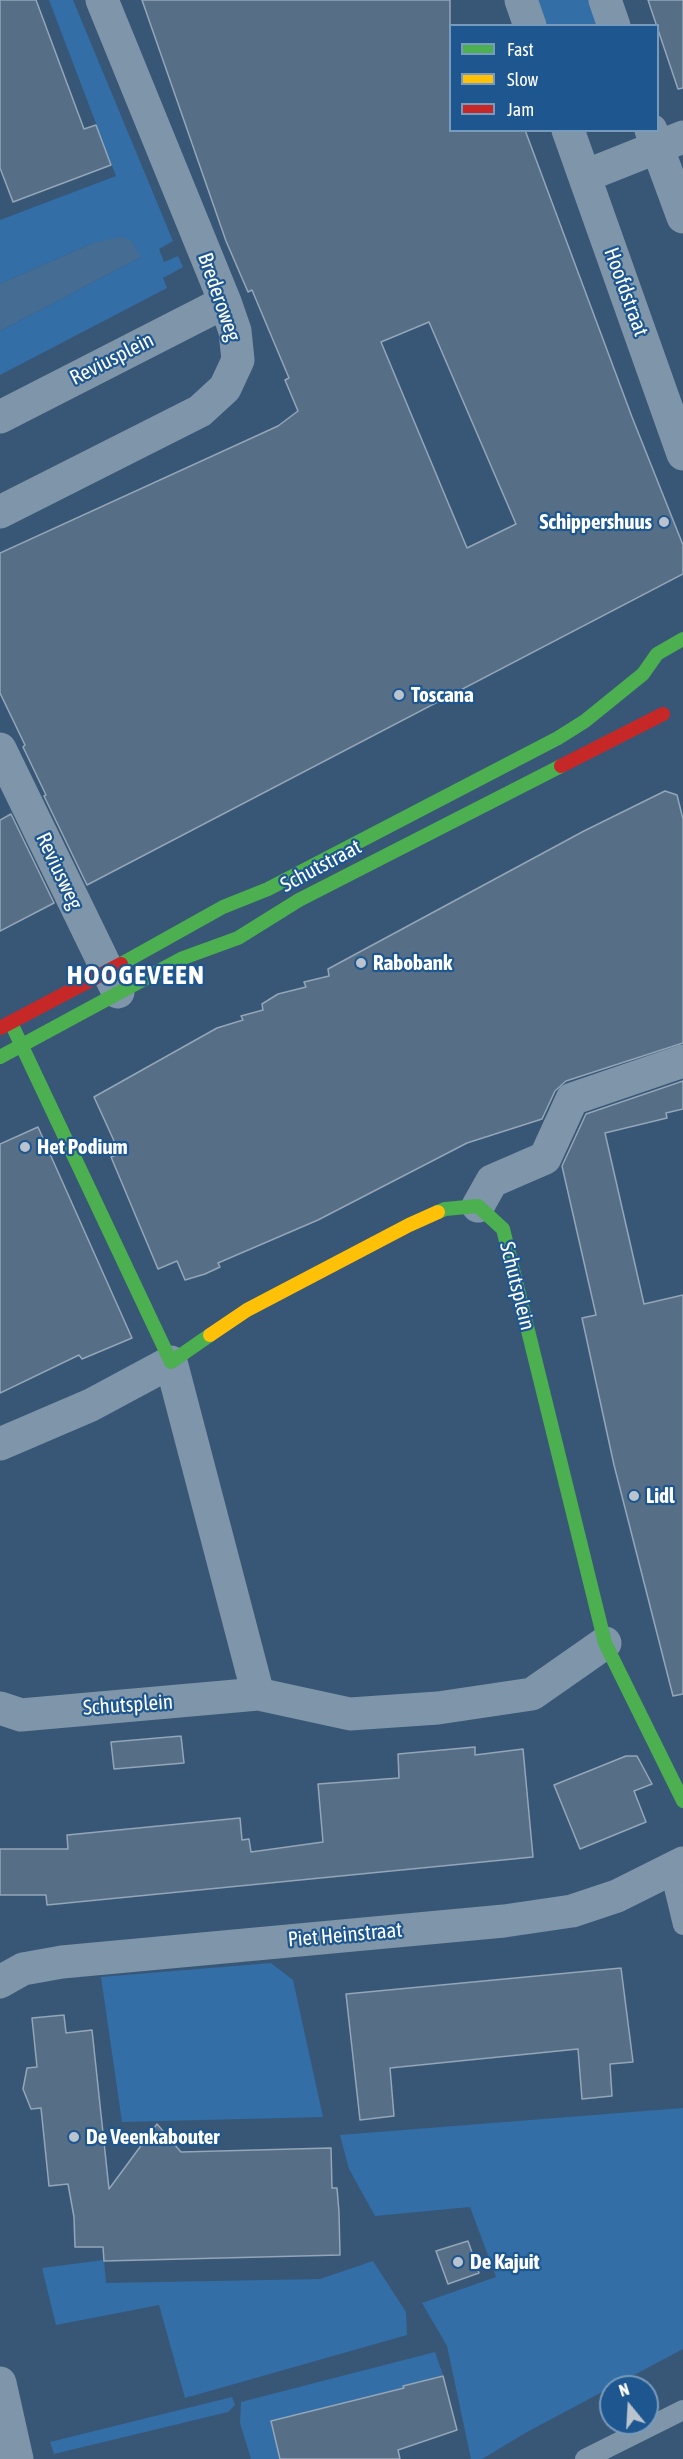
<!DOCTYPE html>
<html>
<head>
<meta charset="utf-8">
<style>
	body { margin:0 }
	#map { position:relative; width:683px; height:2459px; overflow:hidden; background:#385776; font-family:"Asap Condensed",sans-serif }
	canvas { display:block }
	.legend { position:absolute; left:449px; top:24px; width:210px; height:108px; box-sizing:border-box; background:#1e5790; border:2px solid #789abc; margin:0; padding:8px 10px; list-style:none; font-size:18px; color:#fff }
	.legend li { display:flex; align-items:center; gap:12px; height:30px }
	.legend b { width:30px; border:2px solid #789abc }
	.north { position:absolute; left:599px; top:2375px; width:60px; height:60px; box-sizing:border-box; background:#1e5790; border:2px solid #789abc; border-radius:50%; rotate:342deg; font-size:16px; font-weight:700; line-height:24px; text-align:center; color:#fff }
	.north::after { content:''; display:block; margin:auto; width:21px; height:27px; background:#b9c4cf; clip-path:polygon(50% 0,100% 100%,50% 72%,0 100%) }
</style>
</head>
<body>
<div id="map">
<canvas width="683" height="2459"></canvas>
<ul class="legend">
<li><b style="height:8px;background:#4caf50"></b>Fast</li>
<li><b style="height:8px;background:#ffc107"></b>Slow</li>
<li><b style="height:8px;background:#c62828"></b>Jam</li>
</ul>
<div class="north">N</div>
</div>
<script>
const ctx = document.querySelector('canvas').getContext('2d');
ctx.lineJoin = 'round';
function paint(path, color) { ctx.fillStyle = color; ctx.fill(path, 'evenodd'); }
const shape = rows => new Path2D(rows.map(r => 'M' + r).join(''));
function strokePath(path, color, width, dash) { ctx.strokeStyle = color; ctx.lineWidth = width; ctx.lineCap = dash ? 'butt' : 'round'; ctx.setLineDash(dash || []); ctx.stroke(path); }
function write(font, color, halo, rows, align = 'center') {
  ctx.font = font + ' "Asap Condensed",sans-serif'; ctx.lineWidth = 4.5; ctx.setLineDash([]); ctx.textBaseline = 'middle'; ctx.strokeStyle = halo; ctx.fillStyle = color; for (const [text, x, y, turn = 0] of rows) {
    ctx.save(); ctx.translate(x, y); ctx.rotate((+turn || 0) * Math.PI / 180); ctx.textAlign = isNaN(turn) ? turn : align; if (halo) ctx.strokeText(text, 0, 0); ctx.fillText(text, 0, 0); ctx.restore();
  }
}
paint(shape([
	[49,0,73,0,173,241,159,249,164,262,178,256,183,267,163,278,167,288,0,375,0,331,141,257,93,243,0,284,0,220,116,176],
	[532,0,592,0,602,25,542,25],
	[271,1963,293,1980,323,2117,122,2122,101,1977],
	[683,2108,683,2349,527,2432,482,2459,471,2459,447,2346,422,2303,496,2277,470,2207,375,2216,349,2169,340,2135],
	[104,2260,106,2283,320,2279,373,2261,406,2312,407,2335,185,2398,159,2305,56,2325,42,2268],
	[435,2352,443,2375,403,2386,404,2388,271,2421,280,2459,251,2459,240,2423,241,2402],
	[232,2397,235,2405,228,2412,54,2454,50,2442]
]), '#336ea6');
paint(shape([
	[121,237,131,240,141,257,0,331,0,284,93,243]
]), '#456c93');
const building = shape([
	[0,0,36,0,84,129,96,125,111,165,13,202,0,168,0,0],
	[142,0,450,0,450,130,525,130,632,417,683,545,683,574,87,885,44,796,46,795,23,747,25,745,0,693,0,553,278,426,298,411,285,380,289,378,252,290,248,292,226,241,142,0],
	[429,322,516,524,467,548,381,342,429,322],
	[648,0,683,0,683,88,678,89,648,0],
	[665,791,677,795,683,819,683,1043,566,1081,555,1091,542,1119,467,1143,318,1220,218,1263,220,1267,205,1274,185,1280,177,1261,158,1269,111,1157,120,1154,94,1097,217,1028,243,1020,241,1016,263,1010,262,1004,278,994,306,987,304,982,329,976,328,969,584,831,665,791],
	[11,814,54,903,0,931,0,820,11,814],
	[683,1081,683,1109,666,1113,667,1118,605,1133,644,1304,683,1295,683,1694,673,1696,614,1465,582,1318,596,1315,562,1166,586,1114,683,1081],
	[38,1127,132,1338,82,1359,79,1355,0,1393,0,1144,38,1127],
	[181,1736,184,1763,114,1769,111,1742,181,1736],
	[475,1747,475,1755,523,1749,533,1857,47,1905,46,1895,0,1895,0,1849,68,1849,67,1835,240,1818,242,1840,249,1839,251,1852,323,1842,318,1784,399,1778,398,1754,475,1747],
	[626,1756,637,1756,652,1784,634,1791,646,1822,580,1849,554,1785,626,1756],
	[621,1968,633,2062,610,2064,612,2096,582,2099,578,2049,390,2068,394,2116,360,2120,346,1994,621,1968],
	[64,2015,66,2033,92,2030,109,2189,157,2124,181,2152,331,2148,332,2188,337,2188,339,2212,340,2255,104,2261,103,2247,75,2247,74,2217,68,2184,49,2186,41,2108,31,2109,23,2089,27,2068,37,2067,32,2018,64,2015],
	[468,2241,479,2273,448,2284,436,2251,468,2241],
	[443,2376,457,2430,398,2450,400,2459,280,2459,271,2421,404,2388,403,2386,443,2376]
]);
paint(building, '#566f87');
strokePath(building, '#94a6b8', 1.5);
strokePath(shape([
	[670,1871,683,1925],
	[585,2459,683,2410]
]), '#7f95a9', 20);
strokePath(shape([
	[521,0,530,26],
	[605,0,614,26],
	[568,130,683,454],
	[651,130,683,217],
	[585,176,683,137],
	[0,417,225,302],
	[0,512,200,411,225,388,238,360,235,331,225,302,102,0],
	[0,749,118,992],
	[478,1206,492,1181,545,1158,572,1099,683,1061],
	[0,1444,91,1405,171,1362,258,1694],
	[0,1708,21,1715,258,1694,350,1714,438,1708,532,1694,605,1643],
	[0,1982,23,1969,62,1962,504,1921,572,1911,617,1896,683,1863],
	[0,2383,17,2459]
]), '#7f95a9', 33);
strokePath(shape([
	[121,964,223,907,268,889,558,738,585,721,643,674,657,654,683,639],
	[11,1023,171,1362,210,1335],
	[0,1057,183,958,238,938,299,900,561,766],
	[438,1212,445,1209,478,1206,503,1229,605,1643,683,1801]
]), '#4caf50', 14);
strokePath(shape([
	[210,1335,247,1310,409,1225,438,1212]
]), '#ffc107', 14);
strokePath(shape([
	[561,766,663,714],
	[0,1028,121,964]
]), '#c62828', 14);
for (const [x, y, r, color] of [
	[664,522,6,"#b9c4cf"],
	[399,695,6,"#b9c4cf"],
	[361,963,6,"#b9c4cf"],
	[25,1147,6,"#b9c4cf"],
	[634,1496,6,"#b9c4cf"],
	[74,2137,6,"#b9c4cf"],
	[458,2262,6,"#b9c4cf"]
]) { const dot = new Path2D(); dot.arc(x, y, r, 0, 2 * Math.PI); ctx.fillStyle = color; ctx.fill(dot); strokePath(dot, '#1e5790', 2); }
write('21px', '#fff', '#1e5790', [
	["Hoofdstraat",626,292,70],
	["Brederoweg",219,297,71],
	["Reviusplein",112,359,-27],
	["Schutstraat",321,866,-28],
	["Reviusweg",59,871,65],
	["Schutsplein",517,1286,76],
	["Schutsplein",128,1705,-4],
	["Piet Heinstraat",345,1935,-5]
]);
write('bold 21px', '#fff', '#1e5790', [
	["Schippershuus",652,522,"right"],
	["Toscana",411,695],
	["Rabobank",373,963],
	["Het Podium",37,1147],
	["Lidl",646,1496],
	["De Veenkabouter",86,2137],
	["De Kajuit",470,2262]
], 'left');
ctx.letterSpacing = '1.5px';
write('bold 27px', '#fff', '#1e5790', [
	["HOOGEVEEN",136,975]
]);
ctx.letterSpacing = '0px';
</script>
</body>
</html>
